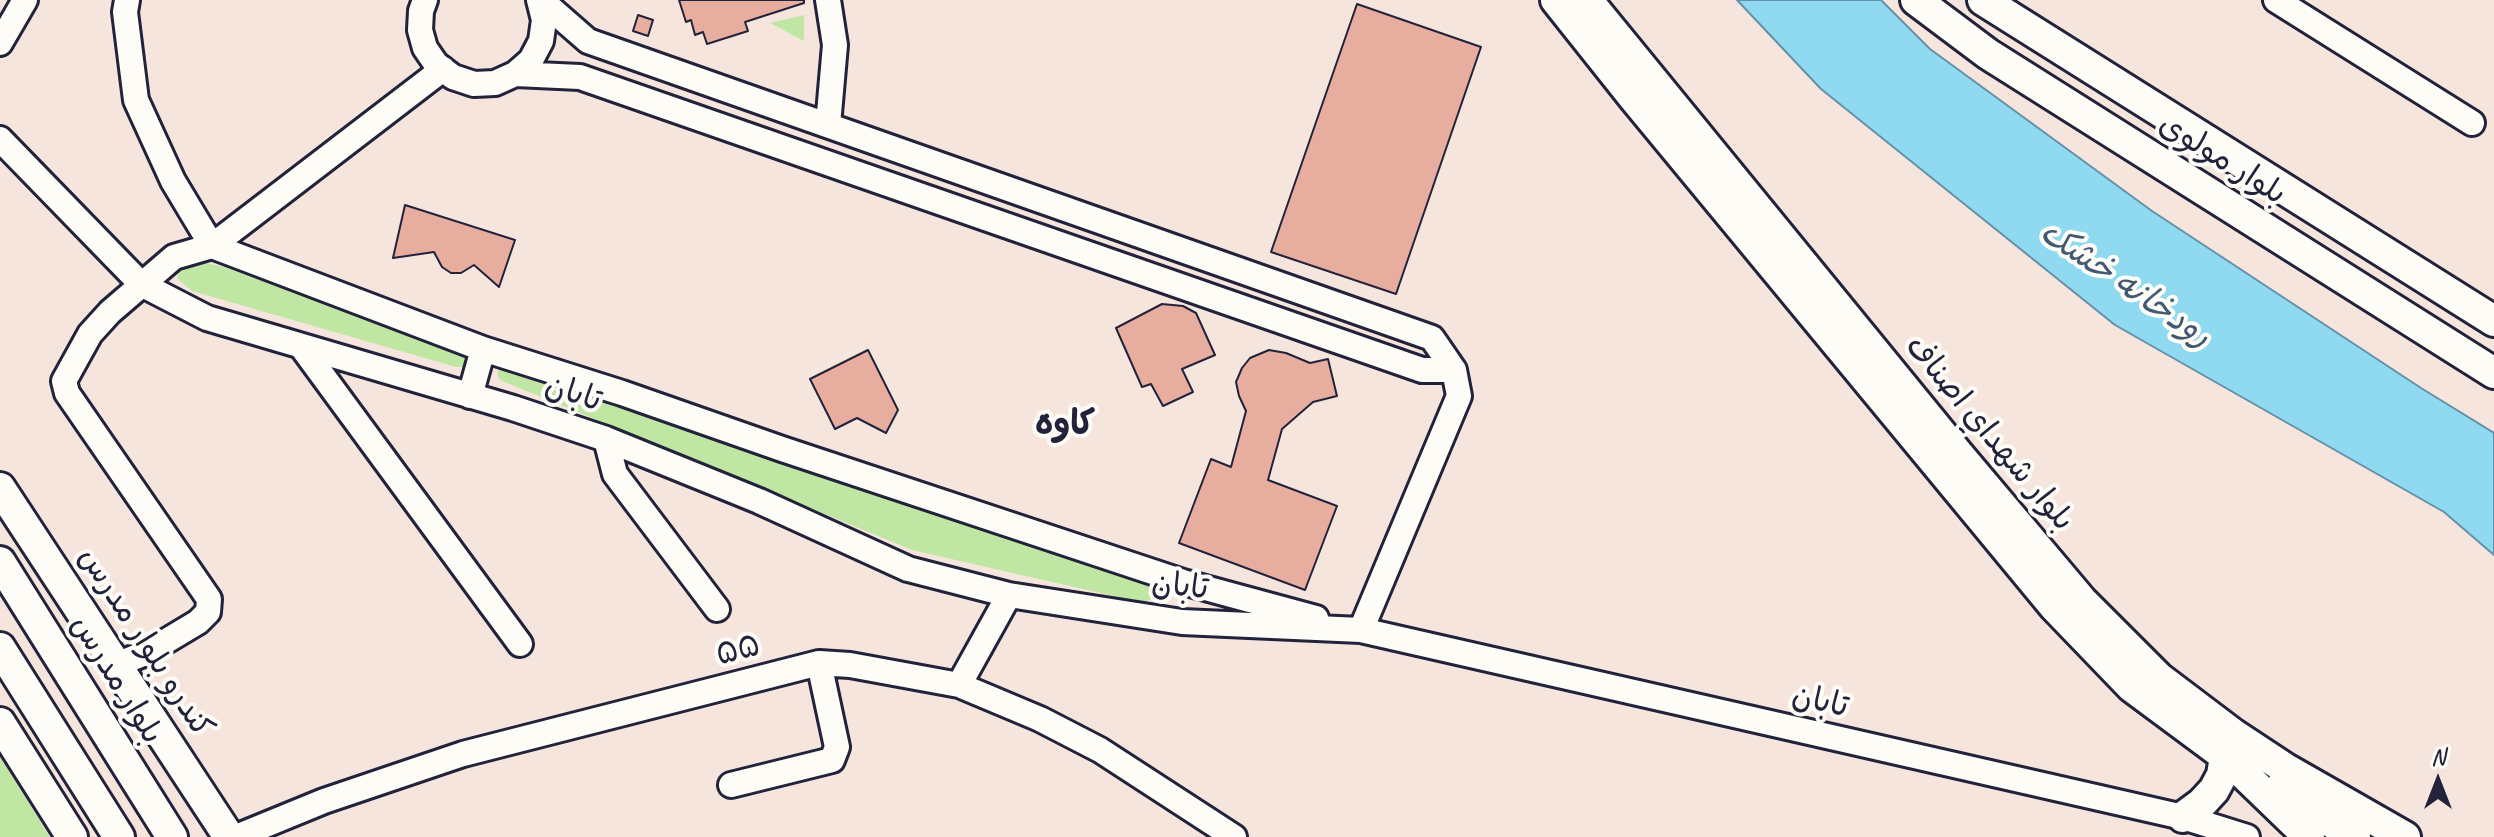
<!DOCTYPE html>
<html>
<head>
<meta charset="utf-8">
<style>
	body { margin:0 }
	#map { position:relative; width:2494px; height:837px; overflow:hidden; background:#f6e5dd; font-family:Caveat,sans-serif }
	canvas { display:block }
	.north { position:absolute; left:2398px; top:741px; width:80px; height:80px; -webkit-text-stroke:6px #fdfcf7; paint-order:stroke; rotate:0deg; font-size:22px; font-weight:700; line-height:32px; text-align:center; color:#22223b }
	.north::after { content:''; display:block; margin:auto; width:28px; height:36px; background:#22223b; clip-path:polygon(50% 0,100% 100%,50% 72%,0 100%) }
</style>
</head>
<body>
<div id="map">
<canvas width="2494" height="837"></canvas>
<div class="north">N</div>
</div>
<script>
const ctx = document.querySelector('canvas').getContext('2d');
ctx.lineJoin = 'round';
function paint(path, color) { ctx.fillStyle = color; ctx.fill(path, 'evenodd'); }
const shape = rows => new Path2D(rows.map(r => 'M' + r).join(''));
function strokePath(path, color, width, dash) { ctx.strokeStyle = color; ctx.lineWidth = width; ctx.lineCap = dash ? 'butt' : 'round'; ctx.setLineDash(dash || []); ctx.stroke(path); }
function write(font, color, halo, rows, align = 'center') {
  ctx.font = font + ' Caveat,"Playpen Sans Arabic",sans-serif'; ctx.lineWidth = 8; ctx.setLineDash([]); ctx.textBaseline = 'middle'; ctx.strokeStyle = halo; ctx.fillStyle = color; for (const [text, x, y, turn = 0] of rows) {
    ctx.save(); ctx.translate(x, y); ctx.rotate((+turn || 0) * Math.PI / 180); ctx.textAlign = isNaN(turn) ? turn : align; if (halo) ctx.strokeText(text, 0, 0); ctx.fillText(text, 0, 0); ctx.restore();
  }
}
paint(shape([
	[804,15,804,41,770,23],
	[196,261,220,266,470,354,470,367,456,367,192,291,177,278,180,266],
	[502,366,1151,581,1160,590,1158,595,1144,603,912,550,500,380,497,373],
	[0,757,50,837,0,837]
]), '#bfe6a2');
const water = shape([
	[1737,0,1881,0,1930,49,2152,211,2421,388,2494,433,2494,555,2444,512,2115,325,1821,89,1737,0]
]);
paint(water, '#90daf1');
strokePath(water, '#6490a8', 2);
const building = shape([
	[679,0,804,0,804,3,745,22,748,31,707,44,703,32,695,35,691,20,686,22,679,0],
	[1357,4,1481,47,1396,294,1271,252,1357,4],
	[638,15,653,20,648,36,633,31,638,15],
	[405,205,515,240,499,287,474,265,461,273,451,273,442,267,434,252,393,258,405,205],
	[1162,304,1183,306,1196,313,1215,355,1182,369,1193,392,1163,406,1151,384,1142,387,1116,328,1162,304],
	[868,350,898,410,886,433,857,418,835,429,810,379,868,350],
	[1269,350,1286,353,1310,363,1328,359,1337,396,1313,402,1282,429,1268,480,1337,506,1305,590,1179,543,1211,459,1231,467,1246,411,1239,396,1236,382,1242,368,1250,358,1269,350]
]);
paint(building, '#e7aea0');
strokePath(building, '#22223b', 2);
const minor = shape([
	[127,0,125,12,136,100,173,181,212,246,483,349,622,393,782,449,1183,582,1316,618],
	[425,0,421,11,420,30,425,48,436,64,453,77,474,84,495,83,515,74,531,60,541,41,544,20,539,0],
	[541,0,588,41,1432,338,1454,370,1459,396,1361,630],
	[2276,0,2472,123],
	[0,43,25,0],
	[515,74,580,77,1422,370,1454,370],
	[828,125,835,45,828,0],
	[0,139,141,284,207,318,513,408,606,439,759,501,908,569,1009,595,1182,622,1361,630,2183,817,2247,837],
	[301,346,520,644],
	[470,396,483,349],
	[606,439,615,474,717,609],
	[116,665,148,652,198,622,208,612,209,599,67,393,64,381,90,334,110,312,174,257,212,246,443,69],
	[959,685,1009,595],
	[731,785,832,760,837,747,819,663],
	[236,837,324,801,463,754,819,663,850,665,959,685,1040,719,1100,750,1234,837]
]);
const major = shape([
	[1556,0,1634,98,2054,606,2132,687,2225,756,2309,837],
	[1587,0,1958,454,2082,601,2159,678,2233,734,2286,769,2405,837],
	[1916,0,1988,54,2494,373],
	[1983,0,2494,321],
	[0,488,229,837],
	[0,562,172,837],
	[0,648,119,837],
	[0,723,72,837],
	[2283,784,2325,818,2355,837],
	[2183,817,2202,803,2214,790,2222,775,2225,756]
]);
strokePath(minor, '#22223b', 30);
strokePath(major, '#22223b', 36);
strokePath(minor, '#fdfcf7', 24);
strokePath(major, '#fdfcf7', 30);
write('32px', '#22223b', '#fdfcf7', [
	["بلوار مولوی",2222,160,32],
	["تابان",573,394,18],
	["بلوار شهداي اصناف",1989,434,50],
	["تابان",1180,587,6],
	["کندرو بلوار مدرس",145,643,57],
	["۵۵",738,651,-14],
	["بلوار مدرس",116,680,58],
	["تابان",1820,702,13]
]);
write('italic 34px', '#435972', '#fdfcf7', [
	["رودخانه خشک",2125,285,34]
]);
write('bold 34px', '#22223b', '#fdfcf7', [
	["کاوه",1065,425]
]);
</script>
</body>
</html>
